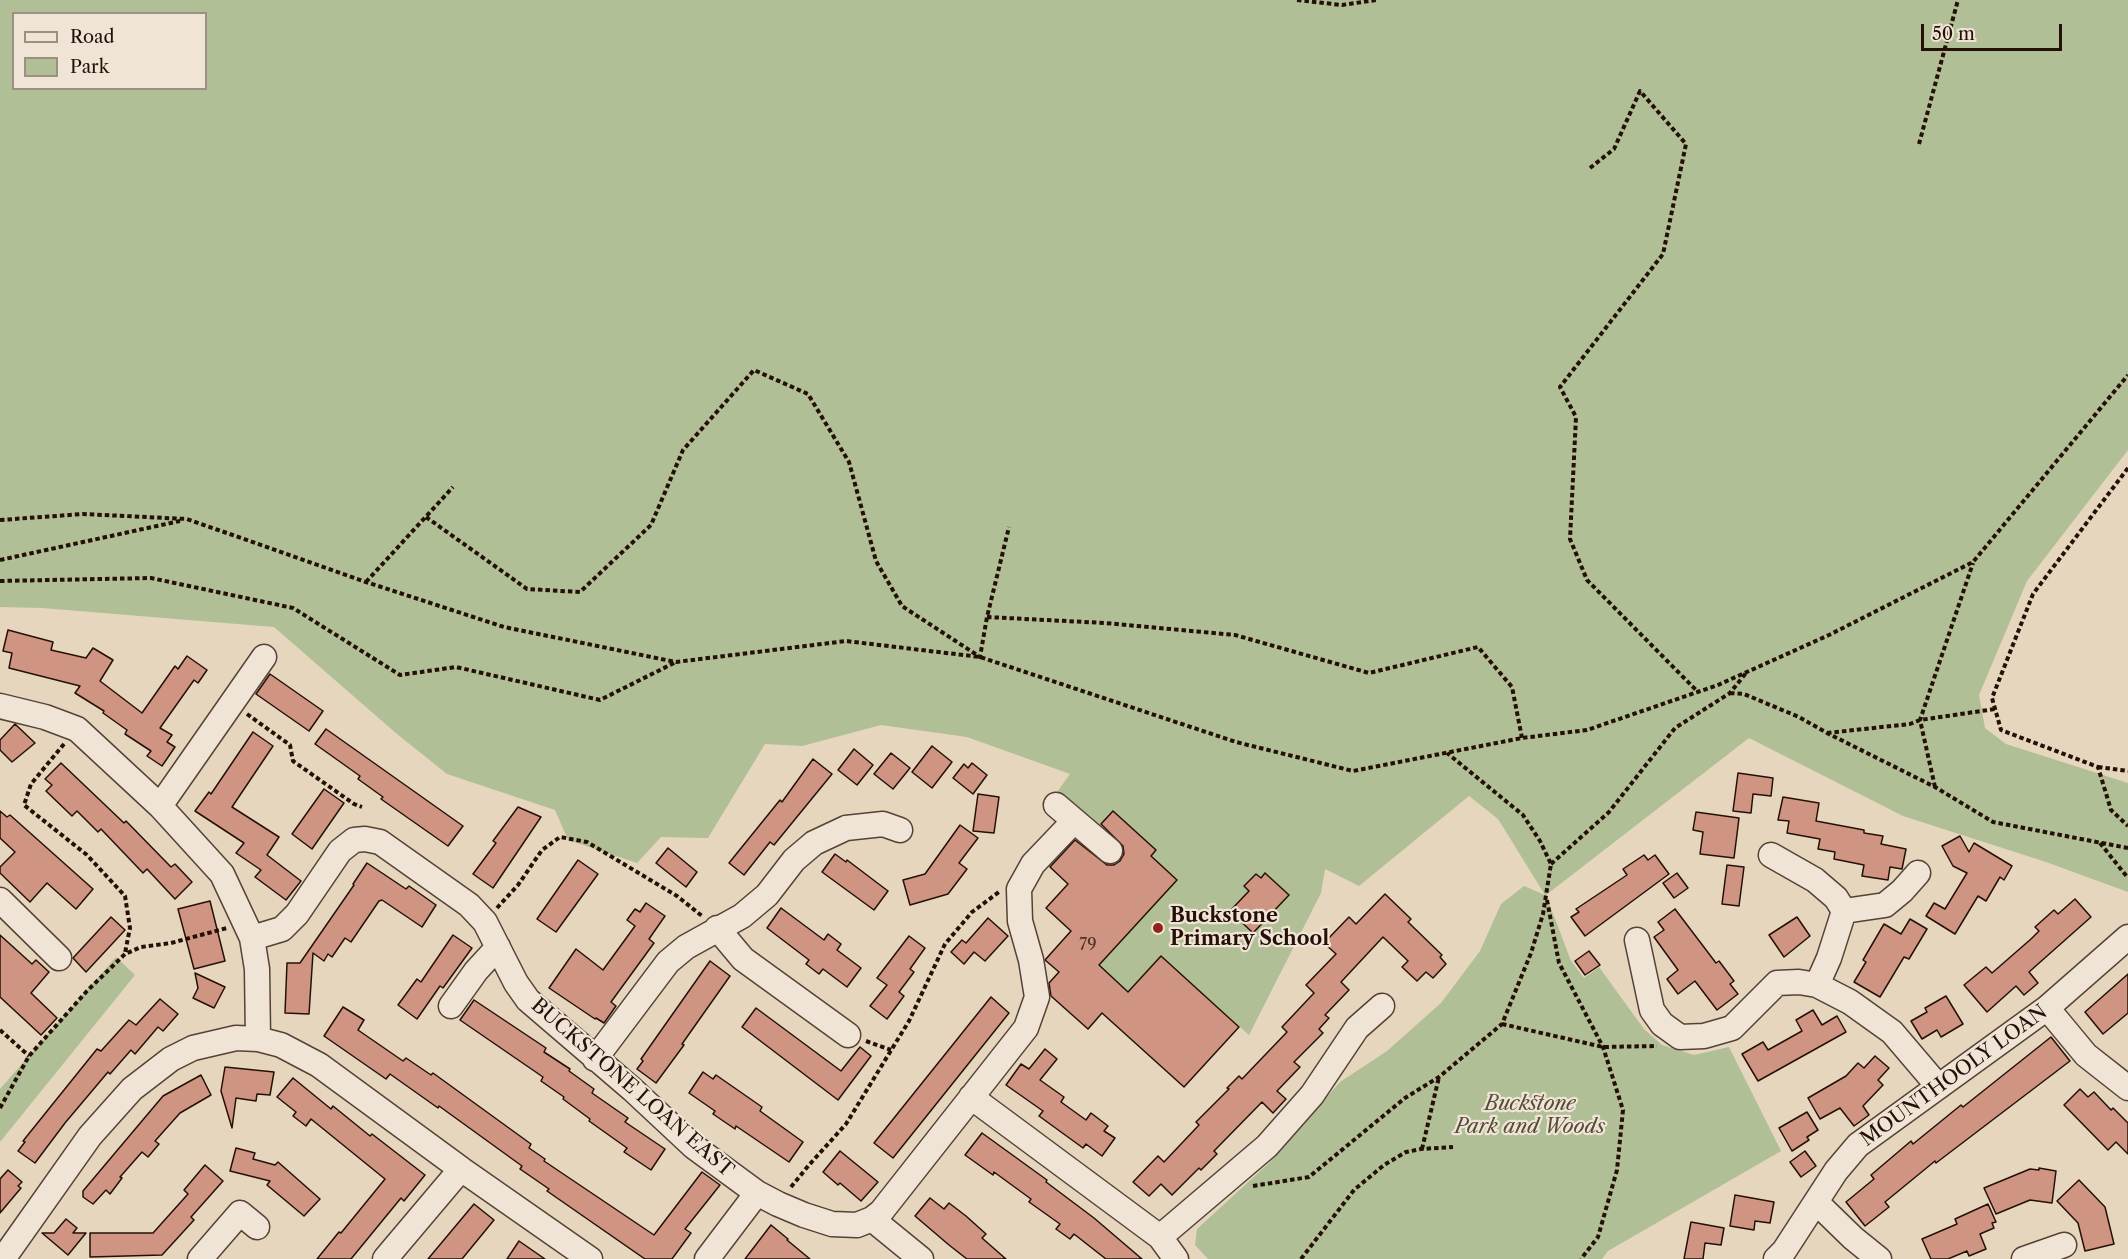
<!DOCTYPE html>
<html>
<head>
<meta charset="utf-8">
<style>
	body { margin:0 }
	#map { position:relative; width:2128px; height:1259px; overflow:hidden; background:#e6d6be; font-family:"Libre Caslon Text",serif }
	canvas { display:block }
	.legend { position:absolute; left:12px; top:12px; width:195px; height:78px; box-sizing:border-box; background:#efe4d5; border:2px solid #9e8f83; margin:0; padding:8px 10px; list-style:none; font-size:18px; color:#251007 }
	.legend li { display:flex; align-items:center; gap:12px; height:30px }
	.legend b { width:30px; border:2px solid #9e8f83 }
	.scale { position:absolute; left:1921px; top:24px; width:141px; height:27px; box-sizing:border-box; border:3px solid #251007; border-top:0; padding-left:8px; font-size:18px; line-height:21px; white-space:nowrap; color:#251007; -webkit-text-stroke:4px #efe4d5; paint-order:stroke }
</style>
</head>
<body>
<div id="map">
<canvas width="2128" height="1259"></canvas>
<ul class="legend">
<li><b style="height:8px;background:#efe4d5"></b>Road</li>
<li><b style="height:16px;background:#b0bf95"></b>Park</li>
</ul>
<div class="scale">50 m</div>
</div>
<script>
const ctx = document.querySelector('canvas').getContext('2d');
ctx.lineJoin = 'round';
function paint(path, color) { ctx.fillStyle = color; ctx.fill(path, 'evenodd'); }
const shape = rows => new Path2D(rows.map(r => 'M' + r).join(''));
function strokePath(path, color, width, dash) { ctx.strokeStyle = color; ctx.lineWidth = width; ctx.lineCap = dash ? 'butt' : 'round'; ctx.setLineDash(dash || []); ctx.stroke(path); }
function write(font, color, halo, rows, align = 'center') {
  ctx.font = font + ' "Libre Caslon Text",serif'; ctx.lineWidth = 4.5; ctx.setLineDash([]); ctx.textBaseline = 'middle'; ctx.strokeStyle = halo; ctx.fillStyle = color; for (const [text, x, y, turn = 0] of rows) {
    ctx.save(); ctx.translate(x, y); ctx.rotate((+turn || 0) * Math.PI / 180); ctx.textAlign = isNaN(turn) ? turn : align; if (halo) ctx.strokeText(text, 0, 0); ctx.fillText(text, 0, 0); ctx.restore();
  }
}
paint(shape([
	[0,0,2128,0,2128,450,2027,581,1979,695,1985,728,2006,744,2128,783,2128,892,2046,862,1903,816,1749,738,1546,895,1571,961,1584,978,1599,967,1644,1029,1662,1045,1694,1055,1729,1047,1781,1151,1608,1251,1602,1259,1208,1259,1195,1245,1197,1229,1269,1163,1340,1082,1387,1051,1441,1003,1480,951,1501,904,1524,886,1545,895,1498,819,1469,796,1359,886,1325,869,1321,893,1249,1035,1161,956,1128,992,1099,965,1151,856,1156,850,1113,811,1095,831,1055,795,1070,774,967,737,881,725,802,746,765,744,708,838,661,837,637,863,568,840,555,810,447,774,397,734,274,627,42,608,0,607],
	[14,14,206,14,206,88,14,88],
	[116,957,135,975,0,1142,0,1089]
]), '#b0bf95');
const building = shape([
	[8,630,53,642,51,650,86,658,93,648,113,660,100,681,142,713,175,666,178,669,187,656,207,670,198,683,194,680,160,728,172,735,167,742,175,747,162,766,147,756,151,751,125,734,127,730,103,713,104,711,75,693,80,686,9,668,12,653,3,651,8,630],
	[270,674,323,711,309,731,256,694,270,674],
	[15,724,35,743,12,762,0,750,0,740,15,724],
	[326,729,463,826,448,846,381,799,383,797,358,779,360,776,315,744,326,729],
	[253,732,273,746,232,807,279,837,267,855,301,881,286,900,255,877,261,870,236,853,244,843,195,811,209,792,211,794,253,732],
	[932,746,952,762,932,788,912,772,932,746],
	[854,749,873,765,857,785,838,770,854,749],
	[891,753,910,768,893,789,874,774,891,753],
	[813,759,832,774,774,845,770,842,744,875,729,863,780,800,782,802,813,759],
	[61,763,124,823,126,821,171,867,175,864,192,882,175,899,147,869,143,873,101,829,98,832,77,811,72,816,46,791,52,785,45,779,61,763],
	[972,763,987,775,973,794,953,778,964,764,968,768,972,763],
	[1738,773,1773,778,1771,796,1753,794,1751,813,1733,811,1738,773],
	[324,789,344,803,312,849,292,834,324,789],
	[978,794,999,797,994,833,973,831,978,794],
	[1783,797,1819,803,1816,821,1864,830,1864,833,1883,836,1881,844,1906,849,1902,869,1890,867,1888,880,1862,876,1864,865,1834,859,1835,852,1818,849,1820,839,1787,833,1789,821,1778,820,1783,797],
	[518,807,541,817,493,888,473,874,496,843,493,841,518,807],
	[0,811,7,817,10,815,93,889,76,909,47,883,30,902,0,873,0,867,15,852,0,838,0,811],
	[1113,811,1156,850,1151,856,1177,880,1099,965,1128,992,1161,956,1239,1027,1184,1087,1102,1013,1088,1029,1051,996,1049,983,1059,972,1045,960,1071,931,1046,908,1068,884,1050,867,1075,840,1107,865,1114,865,1120,861,1124,854,1123,846,1101,824,1113,811],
	[1696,812,1739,818,1734,858,1700,854,1703,832,1693,830,1696,812],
	[960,825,978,838,959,863,967,869,948,894,910,905,903,880,925,874,960,825],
	[1960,836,1969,852,1974,843,2012,866,2004,880,2000,877,1986,901,1978,896,1955,934,1926,916,1934,903,1945,909,1967,873,1953,866,1942,846,1960,836],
	[668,848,697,872,686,887,656,863,668,848],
	[835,854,846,862,847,860,888,891,874,910,822,872,835,854],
	[1644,855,1648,860,1655,855,1669,874,1585,936,1571,917,1579,912,1576,909,1627,875,1623,869,1644,855],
	[578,860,598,874,556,932,537,919,578,860],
	[367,863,406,889,409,886,436,905,422,927,382,900,379,901,351,942,345,938,332,957,328,954,324,961,313,953,309,1014,285,1013,287,963,300,963,354,885,353,884,367,863],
	[1727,865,1744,867,1739,906,1722,904,1727,865],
	[1265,873,1289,895,1253,933,1230,911,1249,891,1244,886,1256,874,1261,878,1265,873],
	[1677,873,1688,888,1674,898,1663,883,1677,873],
	[1385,894,1411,919,1408,922,1442,955,1440,957,1446,964,1433,978,1426,972,1417,981,1402,967,1408,961,1383,937,1341,982,1349,990,1325,1015,1329,1018,1319,1029,1323,1033,1294,1062,1300,1067,1277,1091,1286,1099,1273,1113,1262,1102,1214,1151,1217,1154,1201,1170,1199,1168,1172,1195,1161,1184,1149,1196,1133,1182,1158,1156,1164,1162,1199,1125,1196,1122,1229,1089,1227,1088,1239,1076,1242,1079,1287,1032,1282,1027,1314,993,1306,985,1336,954,1324,943,1349,917,1356,924,1385,894],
	[2075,899,2091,917,2029,972,2038,983,2024,995,2016,986,1987,1012,1964,985,1986,967,1992,973,2031,939,2039,931,2035,927,2054,910,2058,914,2075,899],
	[210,901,225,961,194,969,178,909,210,901],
	[646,903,665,916,649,939,654,943,611,1002,616,1006,604,1023,596,1018,595,1019,549,988,576,949,603,970,635,926,627,920,635,909,640,912,646,903],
	[781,908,824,940,828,934,841,944,837,950,861,968,847,987,823,969,819,974,806,964,809,960,767,928,781,908],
	[1675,909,1716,963,1719,961,1734,981,1730,984,1738,994,1717,1010,1695,981,1678,994,1667,979,1678,970,1654,937,1664,930,1658,922,1675,909],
	[111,917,125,930,86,972,73,958,111,917],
	[1797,917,1810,936,1784,957,1769,935,1797,917],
	[988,918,1008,936,985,961,974,952,964,964,951,952,962,940,966,943,988,918],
	[1910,919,1927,929,1909,959,1904,957,1880,997,1854,982,1866,962,1863,960,1884,924,1901,934,1910,919],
	[0,935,32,964,36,960,49,972,31,993,57,1018,41,1035,0,997,0,935],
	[453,935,472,948,443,988,440,986,417,1019,398,1005,417,979,421,982,453,935],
	[909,936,925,948,910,969,914,972,899,992,904,996,887,1019,870,1006,887,985,877,978,909,936],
	[1589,951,1600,965,1585,975,1575,961,1589,951],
	[710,961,730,976,682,1044,684,1045,656,1083,637,1069,643,1061,641,1059,710,961],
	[195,973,225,987,214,1008,193,998,198,988,195,973],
	[2128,974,2128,1013,2103,1034,2085,1012,2128,974],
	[1946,996,1963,1024,1941,1037,1937,1030,1922,1039,1911,1021,1927,1012,1925,1008,1946,996],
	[991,997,1009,1013,893,1158,874,1143,991,997],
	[160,999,178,1014,163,1031,158,1027,135,1054,131,1050,110,1074,108,1072,65,1123,35,1163,18,1151,25,1142,23,1141,97,1049,101,1051,129,1020,136,1025,160,999],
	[474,1000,546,1048,544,1052,570,1069,569,1071,594,1089,592,1093,628,1118,625,1122,665,1149,651,1170,624,1152,627,1148,589,1121,590,1119,563,1099,564,1097,541,1081,543,1077,460,1020,474,1000],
	[343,1007,364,1020,358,1030,403,1061,406,1058,431,1075,433,1073,531,1144,529,1148,545,1159,544,1161,654,1235,702,1172,720,1185,685,1229,691,1233,672,1259,645,1259,547,1191,549,1189,520,1169,522,1166,439,1106,438,1108,390,1074,386,1079,324,1036,343,1007],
	[756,1008,841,1071,860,1047,871,1056,838,1100,742,1027,756,1008],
	[1813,1010,1822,1025,1837,1016,1846,1032,1758,1081,1742,1054,1763,1042,1768,1050,1802,1031,1796,1020,1813,1010],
	[2051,1037,2070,1061,1936,1163,1935,1161,1885,1202,1889,1207,1865,1226,1846,1202,1874,1179,1871,1175,1911,1141,1913,1144,1961,1105,1963,1107,2051,1037],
	[1045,1049,1057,1059,1040,1080,1064,1097,1061,1102,1086,1120,1091,1113,1108,1126,1104,1131,1115,1138,1102,1156,1086,1144,1083,1148,1039,1116,1043,1111,1006,1085,1021,1064,1029,1069,1045,1049],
	[1875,1056,1889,1068,1878,1080,1883,1085,1863,1106,1869,1115,1854,1126,1840,1108,1820,1119,1808,1098,1846,1076,1858,1063,1864,1068,1875,1056],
	[225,1067,274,1072,270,1095,257,1094,256,1101,236,1098,232,1128,221,1091,225,1067],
	[703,1072,713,1079,716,1075,762,1107,760,1111,803,1142,789,1162,736,1126,735,1129,713,1114,715,1111,689,1093,703,1072],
	[201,1075,211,1095,180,1113,155,1141,159,1144,148,1157,142,1152,120,1177,122,1178,110,1194,106,1190,93,1204,83,1197,83,1191,163,1096,201,1075],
	[293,1078,331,1109,333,1106,370,1136,372,1134,425,1175,404,1201,401,1198,351,1259,317,1259,339,1232,341,1233,385,1179,311,1119,306,1126,293,1116,296,1112,277,1097,293,1078],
	[2080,1089,2088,1097,2094,1092,2111,1110,2113,1108,2128,1123,2128,1154,2116,1142,2108,1150,2064,1105,2080,1089],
	[1807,1112,1818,1130,1807,1137,1809,1140,1792,1151,1779,1128,1807,1112],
	[982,1133,1047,1180,1046,1182,1094,1218,1142,1259,1106,1259,1074,1234,1070,1239,1056,1229,1060,1224,1029,1202,1031,1199,994,1172,993,1175,965,1155,982,1133],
	[236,1148,255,1153,253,1159,275,1165,278,1162,320,1199,304,1216,267,1185,270,1181,230,1171,236,1148],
	[840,1151,878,1182,861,1201,840,1183,838,1185,823,1172,840,1151],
	[1805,1151,1816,1166,1801,1177,1790,1162,1805,1151],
	[205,1165,223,1181,191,1217,194,1220,162,1255,90,1257,90,1233,153,1233,188,1194,184,1190,205,1165],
	[2039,1168,2056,1171,2052,1203,2030,1200,1996,1214,1984,1188,2030,1169,2039,1170,2039,1168],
	[8,1170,22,1182,18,1186,21,1188,0,1213,0,1179,8,1170],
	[2079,1180,2105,1207,2114,1244,2085,1251,2078,1223,2057,1201,2079,1180],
	[1735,1195,1774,1202,1770,1223,1755,1221,1754,1230,1730,1226,1735,1195],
	[930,1198,944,1209,949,1203,966,1216,986,1234,982,1238,1006,1259,967,1259,949,1245,915,1216,930,1198],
	[474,1204,494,1220,462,1259,428,1259,474,1204],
	[1988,1204,1996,1222,1992,1223,1994,1228,1980,1234,1986,1249,1969,1256,1967,1251,1948,1259,1931,1259,1922,1239,1957,1224,1955,1219,1988,1204],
	[66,1219,77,1228,73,1233,86,1233,68,1255,42,1233,54,1233,66,1219],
	[1691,1222,1724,1228,1721,1245,1705,1243,1703,1259,1684,1259,1691,1222],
	[771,1225,788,1239,787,1240,810,1259,745,1259,771,1225],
	[519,1241,545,1259,507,1259,519,1241]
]);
paint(building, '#cf9582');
strokePath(building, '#251007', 1.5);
const minor = shape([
	[0,706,45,717,77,729,160,806,222,874,252,938,257,969,258,1039],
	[1056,805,1110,851],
	[160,806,264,657],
	[1771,855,1815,880,1836,898,1844,911,1829,958,1817,985],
	[0,900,59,958],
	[1844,911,1885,905,1902,891,1918,873],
	[717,928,743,959,848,1035],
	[252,938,282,929,297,914,340,851,354,840,365,839,380,842,469,905,485,922,516,983,528,1000,633,1090,693,1146,757,1193,778,1204,804,1215,832,1224,857,1225,872,1219,881,1212,1026,1028,1037,997,1031,960,1020,921,1019,889,1033,864,1074,821],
	[1637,940,1652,1010,1662,1024,1680,1037,1704,1036,1732,1028,1777,983,1799,982,1817,985,1850,1002,1892,1032,1938,1086],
	[451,1006,476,971,498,947],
	[2047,1008,2086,1055,2128,1088],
	[595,1059,668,962,686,947,742,916,767,895,794,860,814,843,846,828,883,824,900,830],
	[971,1097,1160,1237,1176,1259],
	[1817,1203,1853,1238,1879,1259],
	[872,1219,921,1259],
	[1160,1237,1267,1146,1312,1095,1357,1028,1382,1006],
	[3,1259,90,1136,132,1089,171,1059,193,1048,236,1038,258,1039,281,1045,319,1065,461,1169,590,1259],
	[200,1259,240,1213,257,1227],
	[385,1259,461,1169],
	[707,1259,757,1193],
	[1776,1259,1784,1251,1836,1171,1858,1145,2047,1008,2128,937],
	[2024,1259,2064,1245]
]);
strokePath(minor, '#554235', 27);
strokePath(shape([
	[1297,0,1342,5,1376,0],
	[1919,144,1958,0],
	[1590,168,1614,149,1640,91,1686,144,1663,254,1560,387,1576,417,1570,539,1587,580,1698,692],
	[2128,468,2033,594,1992,698,2001,730,2098,767,2111,810,2128,826],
	[426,517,527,589,580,592,651,525,683,450,754,370,808,394,849,462,876,561,902,606,980,657,987,617,1009,527],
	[0,520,83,514,187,519,366,582,504,627,676,662,846,641,980,657,1236,742,1353,771,1522,738,1587,730,1718,685,1829,635,1973,562,2128,375],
	[0,560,180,521],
	[0,581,151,578,293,608,400,675,456,667,600,700,676,662],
	[366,582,453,487],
	[987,617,1105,623,1235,635,1369,673,1478,647,1512,687,1522,738],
	[1730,693,1744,694,1799,717,1827,733,1935,787,1993,822,2128,848],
	[247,714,290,745,293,761,354,804,362,807],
	[1827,733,1910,724,1920,720,1995,709],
	[64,744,31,784,24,805,87,855,125,896,130,928,125,953],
	[2098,767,2128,771],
	[1935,787,1920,720,1973,563],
	[2100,843,2128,878],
	[1551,864,1609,812,1675,728,1730,693,1746,673],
	[1547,900,1559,963,1603,1047,1623,1110,1617,1170,1598,1237,1581,1259],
	[497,908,518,885,542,850,560,837,587,842,677,896,702,916],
	[1502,1024,1603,1047,1657,1046],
	[0,1030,29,1056],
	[866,1041,891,1050],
	[0,1108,29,1056,87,991,125,954,141,947,171,943,227,928],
	[1422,1149,1439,1077],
	[1253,1186,1309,1177,1405,1098,1439,1077,1502,1024,1531,953,1543,914,1551,864,1540,841,1523,815,1447,753],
	[791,1187,809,1165,846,1124,909,1021,945,944,972,912,999,892],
	[1301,1259,1354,1190,1384,1165,1406,1152,1421,1149,1453,1147]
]), '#251007', 4, [4.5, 3]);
strokePath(minor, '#efe4d5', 24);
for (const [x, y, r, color] of [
	[1158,928,6,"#8f2418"]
]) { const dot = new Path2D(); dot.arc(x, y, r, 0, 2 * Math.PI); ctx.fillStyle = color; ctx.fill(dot); strokePath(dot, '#efe4d5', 2); }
write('16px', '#503126', null, [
	["79",1088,945]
]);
write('bold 20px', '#251007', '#efe4d5', [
	["Buckstone",1170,916],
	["Primary School",1170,939]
], 'left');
write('20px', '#251007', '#efe4d5', [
	["MOUNTHOOLY LOAN",1954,1076,-36],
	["BUCKSTONE LOAN EAST",632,1088,41]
]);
write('italic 20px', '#564d39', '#efe4d5', [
	["Buckstone",1530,1104],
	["Park and Woods",1530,1127]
]);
</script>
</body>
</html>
